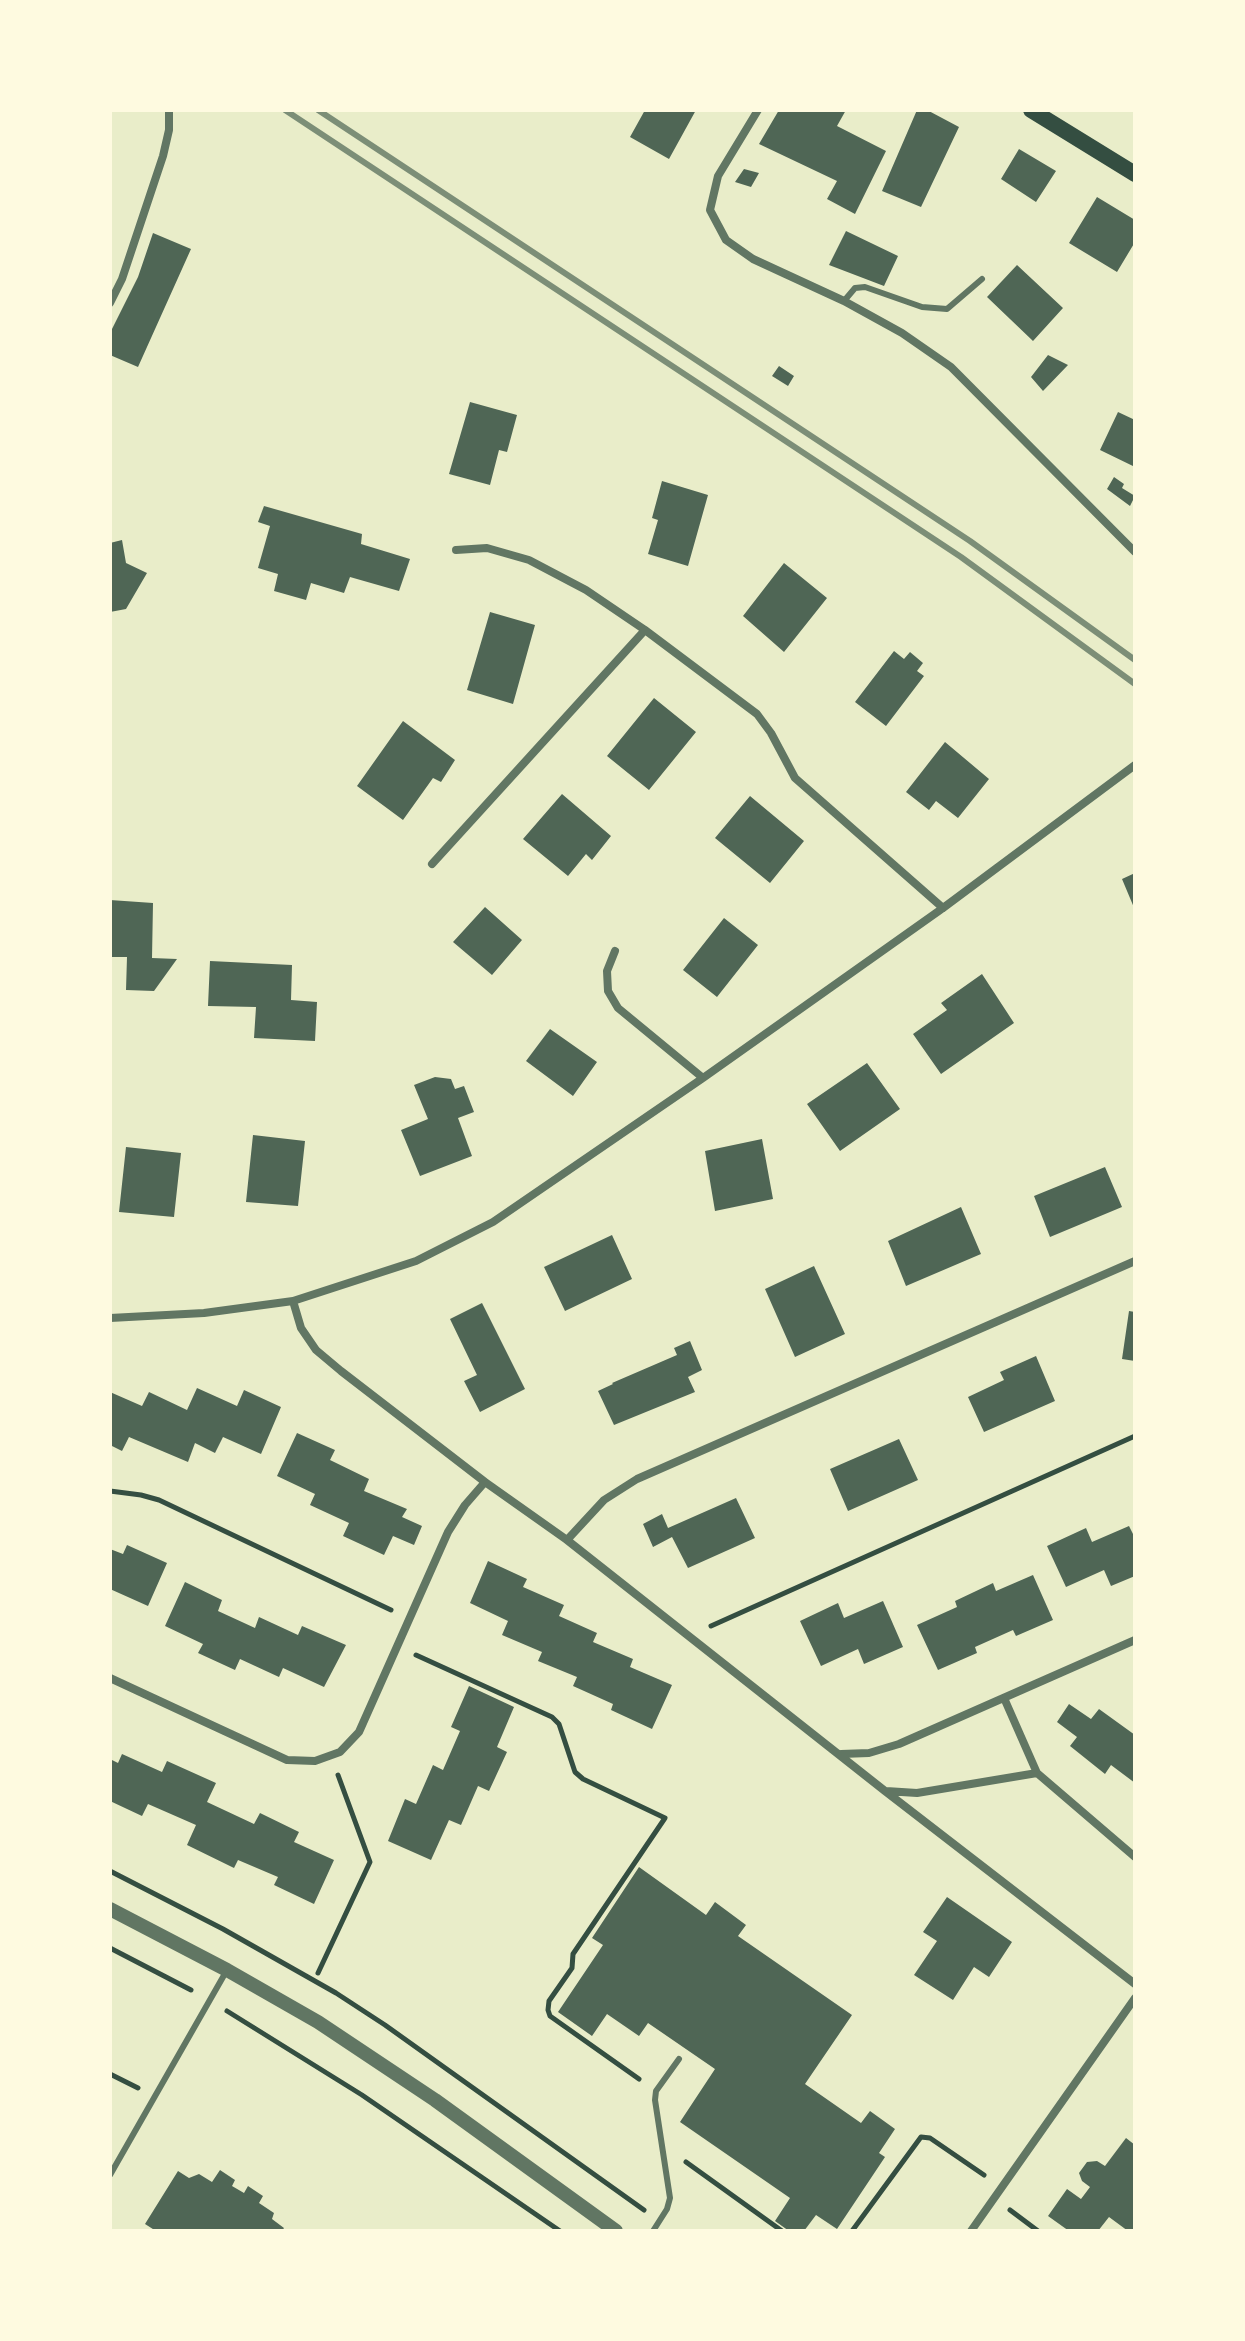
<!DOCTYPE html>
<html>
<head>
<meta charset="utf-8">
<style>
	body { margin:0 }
	#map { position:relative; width:1245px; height:2341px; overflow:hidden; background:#e9edc9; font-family:"PT Sans Narrow",sans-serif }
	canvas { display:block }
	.frame { position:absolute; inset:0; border:112px solid #fefae0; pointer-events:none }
</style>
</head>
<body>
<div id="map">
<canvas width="1245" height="2341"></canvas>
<div class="frame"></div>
</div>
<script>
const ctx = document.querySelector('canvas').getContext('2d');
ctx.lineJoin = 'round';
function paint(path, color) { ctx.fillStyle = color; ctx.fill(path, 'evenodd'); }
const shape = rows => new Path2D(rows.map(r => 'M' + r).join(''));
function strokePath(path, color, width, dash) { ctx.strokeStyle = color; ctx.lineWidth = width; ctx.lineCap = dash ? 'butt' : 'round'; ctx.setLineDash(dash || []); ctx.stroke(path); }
paint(shape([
	[645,110,696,110,669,159,630,137],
	[779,110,846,110,837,126,886,151,855,214,827,199,837,181,759,144],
	[917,110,927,110,959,127,921,207,882,191],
	[1019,149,1056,171,1036,202,1001,179],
	[744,169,759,173,751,187,735,182],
	[1097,197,1135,220,1135,242,1117,272,1069,243],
	[846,231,898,256,884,286,829,265],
	[153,233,191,249,138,367,110,355,110,333,138,277],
	[1017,265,1063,308,1033,341,987,297],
	[1048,355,1068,365,1043,391,1031,377],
	[779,366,794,376,788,386,772,376],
	[470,402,517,415,507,452,499,450,490,485,449,474],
	[1118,412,1135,420,1135,467,1100,450],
	[1114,477,1124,484,1122,488,1135,496,1130,506,1107,489],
	[662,481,708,495,688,566,648,554,658,520,652,518],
	[264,506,362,534,361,544,410,559,399,591,350,577,344,593,311,583,306,600,274,591,278,574,258,568,270,526,258,522],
	[122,540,126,563,147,573,126,609,110,612,110,543],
	[784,563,827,598,784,652,743,616],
	[490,612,535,625,513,704,467,690],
	[894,651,904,659,910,652,923,663,917,671,924,676,886,726,855,702],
	[654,698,696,732,649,790,607,756],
	[403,721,455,760,441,782,433,778,403,820,357,786],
	[945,742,989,779,958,818,936,801,929,810,906,792],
	[562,794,611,836,592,860,586,854,568,876,523,839],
	[750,796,804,841,770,883,715,838],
	[1135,873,1135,910,1122,879],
	[110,900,153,903,152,958,177,959,154,991,126,990,127,957,110,957],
	[485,907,522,940,492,975,453,942],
	[724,918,758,945,717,997,683,970],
	[210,961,292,965,291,1000,317,1002,315,1041,254,1038,256,1007,208,1006],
	[982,974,1014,1023,941,1074,913,1034,947,1010,941,1003],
	[550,1029,597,1062,573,1096,526,1061],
	[867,1063,900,1109,840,1151,807,1104],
	[435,1077,451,1079,455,1089,464,1086,474,1112,458,1118,472,1156,420,1176,401,1130,428,1119,414,1085],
	[253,1135,305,1141,298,1206,246,1202],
	[762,1139,773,1199,715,1211,705,1151],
	[126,1147,181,1153,174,1217,119,1212],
	[1105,1167,1122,1207,1050,1237,1034,1196],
	[961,1207,981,1254,906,1286,888,1241],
	[612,1235,632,1279,565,1311,544,1267],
	[814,1266,845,1334,795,1357,765,1289],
	[482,1303,525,1389,480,1412,464,1381,477,1375,450,1319],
	[1129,1311,1135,1312,1135,1361,1122,1359],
	[690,1341,702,1370,688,1377,695,1392,614,1425,598,1391,613,1384,612,1383,677,1355,674,1348],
	[1036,1356,1055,1401,984,1432,968,1397,1004,1380,1000,1372],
	[197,1388,237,1406,244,1390,281,1407,261,1454,223,1437,215,1453,195,1443,188,1462,129,1437,122,1451,110,1445,110,1392,142,1406,149,1392,187,1410],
	[297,1433,335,1450,330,1460,369,1479,364,1491,407,1509,402,1517,422,1526,414,1545,393,1536,384,1555,343,1536,349,1523,310,1505,315,1494,277,1476],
	[899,1439,918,1480,848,1511,830,1469],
	[736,1498,755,1538,688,1568,672,1537,653,1547,643,1524,662,1514,668,1528],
	[1129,1526,1133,1534,1135,1533,1135,1576,1111,1586,1104,1570,1066,1587,1047,1546,1086,1528,1092,1542],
	[127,1545,167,1563,148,1606,110,1589,110,1549,123,1554],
	[488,1561,527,1579,523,1587,564,1605,559,1616,597,1633,593,1642,633,1659,630,1667,672,1685,652,1729,611,1710,613,1704,573,1686,577,1677,538,1661,542,1652,502,1635,508,1621,470,1603],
	[1033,1575,1053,1620,1016,1636,1013,1630,975,1647,977,1653,938,1670,917,1625,957,1607,955,1601,993,1583,996,1591],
	[185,1582,222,1600,218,1611,255,1628,259,1617,298,1635,302,1626,346,1645,324,1687,283,1668,279,1677,240,1659,235,1670,198,1653,203,1644,165,1626],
	[883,1601,903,1647,864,1664,858,1649,821,1666,800,1621,838,1603,844,1618],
	[469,1686,514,1707,497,1747,507,1752,489,1791,478,1786,461,1825,449,1820,431,1860,388,1841,405,1799,416,1804,433,1765,443,1770,460,1731,451,1727],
	[1069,1704,1091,1719,1099,1709,1135,1735,1135,1783,1111,1765,1105,1774,1070,1746,1077,1737,1057,1722],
	[122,1754,162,1772,167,1761,216,1783,207,1802,254,1824,260,1813,299,1832,294,1842,334,1860,314,1904,274,1885,278,1877,238,1860,234,1868,187,1845,196,1825,148,1804,142,1816,110,1801,110,1759,118,1763],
	[639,1867,706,1915,715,1902,746,1925,738,1936,852,2015,805,2084,861,2123,870,2111,895,2129,879,2153,885,2157,837,2229,816,2215,804,2231,789,2231,775,2221,790,2198,680,2122,715,2069,648,2023,639,2036,607,2014,592,2036,558,2012,603,1945,592,1938],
	[947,1897,1012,1942,989,1977,974,1967,953,2000,914,1975,937,1941,923,1932],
	[1126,2138,1135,2145,1135,2231,1128,2231,1109,2217,1098,2231,1069,2231,1048,2216,1067,2189,1081,2199,1090,2187,1082,2181,1079,2173,1087,2162,1097,2161,1105,2166],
	[220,2170,235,2180,232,2186,244,2193,248,2186,263,2196,259,2203,274,2213,272,2219,284,2228,282,2231,156,2231,145,2224,178,2171,189,2178,199,2174,212,2182]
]), '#4f6655');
strokePath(shape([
	[110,1491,141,1495,159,1500,391,1610],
	[711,1626,1135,1436],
	[416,1655,552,1717,559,1724,575,1772,583,1779,665,1818,573,1954,572,1968,549,2001,548,2010,550,2016,639,2079],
	[110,1871,223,1929,336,1993,385,2025,644,2210],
	[110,1948,191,1990],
	[318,1973,370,1862,338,1775],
	[227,2011,362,2095,560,2231],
	[110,2074,138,2088],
	[686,2162,782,2231],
	[1010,2210,1038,2231],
	[852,2231,921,2137,930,2138,984,2175]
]), '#344e41', 5);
strokePath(shape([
	[844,301,855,288,865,287,922,307,947,309,982,279],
	[110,2175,227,1970],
	[653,2231,667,2209,670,2198,655,2100,656,2091,679,2059]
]), '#617663', 6);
strokePath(shape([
	[758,110,718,176,710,210,726,240,753,259,844,301,902,333,951,367,1135,552],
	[110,303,122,279,163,156,169,130,169,110],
	[456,550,487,548,529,560,586,590,645,630,757,714,771,733,795,778,943,908],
	[432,864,645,630],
	[615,951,607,971,608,991,618,1008,703,1078],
	[293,1301,301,1328,316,1350,341,1371,485,1482,567,1540,885,1791,1135,1984],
	[110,1318,204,1313,293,1301,416,1261,493,1222,703,1078,943,908,1135,765],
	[567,1540,604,1500,637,1479,1135,1261],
	[110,1678,287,1760,315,1761,340,1752,359,1732,448,1532,465,1505,485,1482],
	[1004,1698,1037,1773,1135,1857],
	[841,1754,869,1753,899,1744,1135,1640],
	[886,1791,917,1793,1037,1773],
	[971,2231,1135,1998]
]), '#617663', 8);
strokePath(shape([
	[110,1909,227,1970,318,2022,435,2100,616,2231]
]), '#617663', 14);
strokePath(shape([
	[1031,110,1135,174]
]), '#344e41', 16);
strokePath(shape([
	[285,110,961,557,1135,684],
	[318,110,970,541,1135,660]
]), '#7c8e77', 6);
</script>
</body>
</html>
